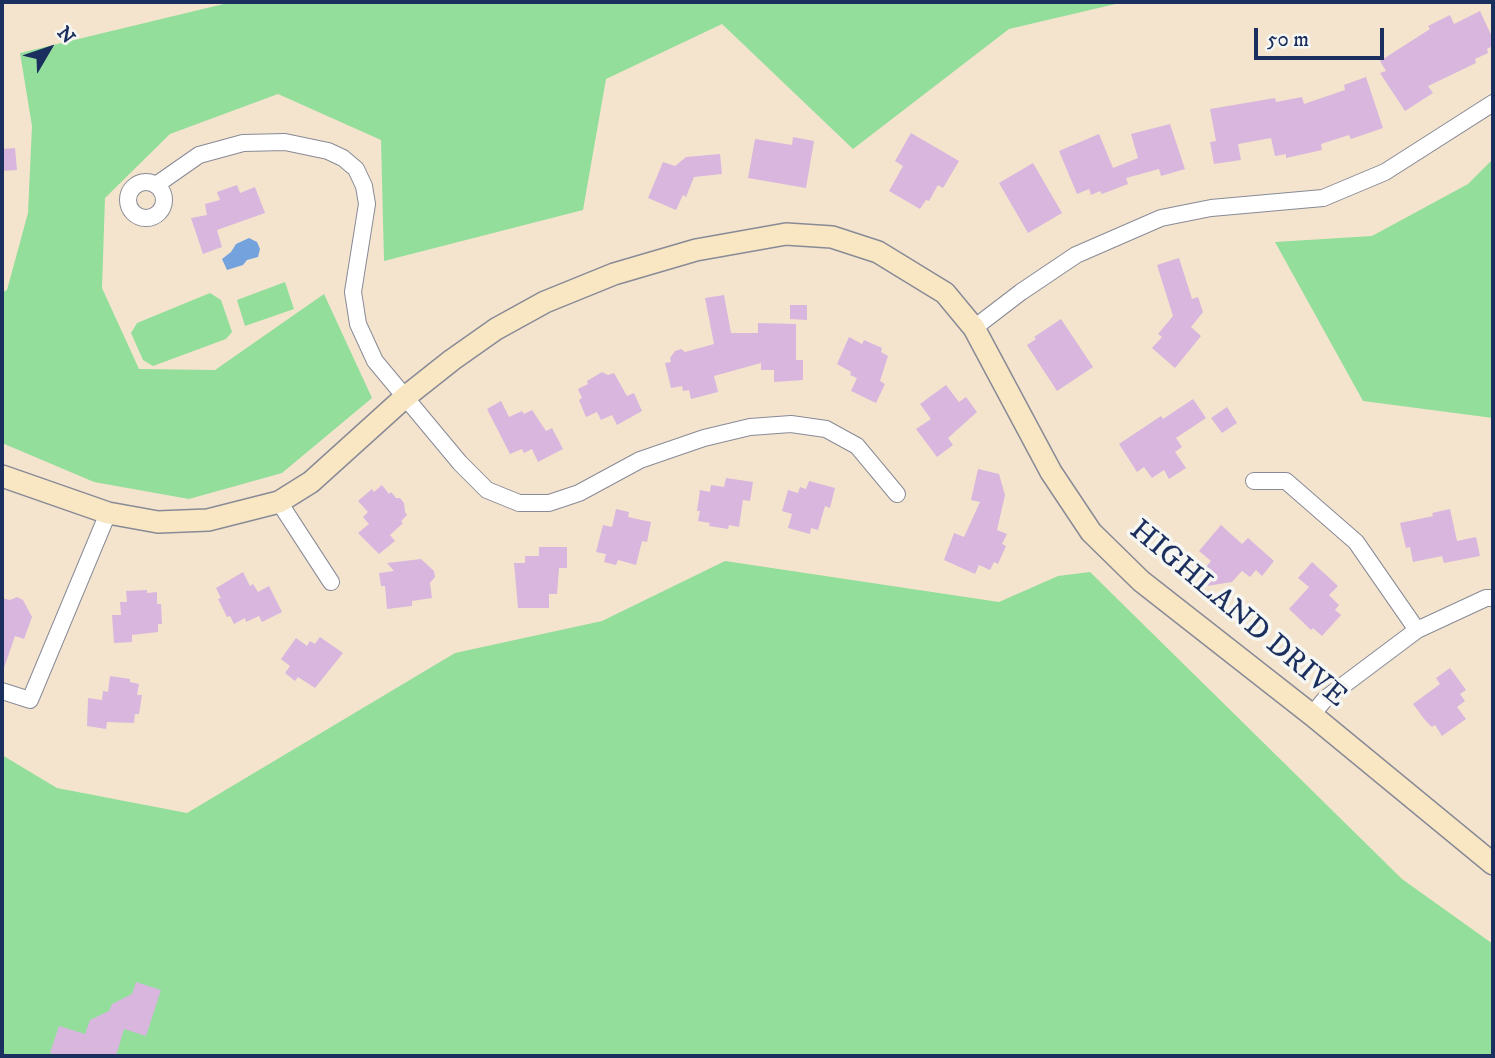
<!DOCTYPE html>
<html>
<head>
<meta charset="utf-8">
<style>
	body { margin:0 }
	#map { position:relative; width:1495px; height:1058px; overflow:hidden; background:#f4e4ce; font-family:"IM FELL DW Pica",serif }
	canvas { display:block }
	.frame { position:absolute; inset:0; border:4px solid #1b2f5e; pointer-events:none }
	.north { position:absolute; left:14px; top:14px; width:70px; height:70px; -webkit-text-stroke:5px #f6f6f2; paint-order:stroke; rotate:51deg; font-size:19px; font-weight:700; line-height:28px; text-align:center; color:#1b2f5e }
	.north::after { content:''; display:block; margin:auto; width:24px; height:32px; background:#1b2f5e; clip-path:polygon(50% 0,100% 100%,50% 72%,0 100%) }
	.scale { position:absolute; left:1254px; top:28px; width:130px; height:32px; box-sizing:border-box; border:4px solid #1b2f5e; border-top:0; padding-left:9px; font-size:21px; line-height:24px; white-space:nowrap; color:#1b2f5e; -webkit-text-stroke:5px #f6f6f2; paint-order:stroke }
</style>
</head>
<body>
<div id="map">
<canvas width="1495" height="1058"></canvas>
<div class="frame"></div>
<div class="north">N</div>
<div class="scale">50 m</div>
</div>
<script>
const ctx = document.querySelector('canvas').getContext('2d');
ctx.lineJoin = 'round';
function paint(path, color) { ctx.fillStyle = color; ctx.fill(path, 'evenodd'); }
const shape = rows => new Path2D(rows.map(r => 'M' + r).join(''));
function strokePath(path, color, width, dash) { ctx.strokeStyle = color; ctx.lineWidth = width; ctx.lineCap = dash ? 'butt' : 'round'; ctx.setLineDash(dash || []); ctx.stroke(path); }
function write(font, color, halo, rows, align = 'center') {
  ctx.font = font + ' "IM FELL DW Pica",serif'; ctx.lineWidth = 7; ctx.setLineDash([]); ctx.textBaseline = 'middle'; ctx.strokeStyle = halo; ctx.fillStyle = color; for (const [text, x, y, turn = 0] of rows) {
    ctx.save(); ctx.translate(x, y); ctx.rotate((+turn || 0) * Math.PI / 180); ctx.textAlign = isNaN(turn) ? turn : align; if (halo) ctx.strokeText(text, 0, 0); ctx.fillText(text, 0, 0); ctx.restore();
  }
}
paint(shape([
	[232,2,1124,2,1009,29,853,149,722,24,606,79,583,210,384,261,381,140,278,94,170,134,105,198,102,288,139,369,215,370,324,294,372,398,282,473,189,499,94,482,2,443,2,292,7,290,28,213,32,126,20,53],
	[1493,159,1493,418,1363,401,1275,242,1372,236,1468,184],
	[285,282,294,309,245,326,237,300],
	[210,293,221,300,232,332,226,339,153,366,143,360,131,333,137,323],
	[725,561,999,602,1058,576,1090,572,1402,879,1493,944,1493,1056,2,1056,2,755,57,788,187,813,455,653,602,621]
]), '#93de9b');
paint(shape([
	[249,238,257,242,260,249,258,257,247,260,243,265,227,270,222,259,231,252,236,244]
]), '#73a2dd');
paint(shape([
	[1480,11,1493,39,1493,46,1487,49,1488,53,1475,59,1476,63,1428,86,1433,93,1405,111,1380,73,1386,71,1380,61,1430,29,1428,26,1450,15,1454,24],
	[1366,77,1383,128,1351,139,1349,135,1321,144,1322,150,1286,158,1286,154,1275,156,1271,138,1238,144,1241,160,1214,164,1210,142,1216,141,1210,109,1275,98,1276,102,1302,97,1304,104,1345,90,1344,85],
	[1170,124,1185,169,1161,176,1159,169,1126,178,1128,184,1102,194,1100,191,1091,195,1089,189,1077,194,1059,151,1099,134,1113,168,1138,158,1131,134],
	[911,133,959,161,943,188,938,185,929,201,926,200,920,209,889,191,903,166,895,161],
	[793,137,814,141,806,188,748,178,755,139,792,145],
	[15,148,17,170,2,171,2,149],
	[720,154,722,174,694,177,686,197,683,195,676,210,648,198,663,162,675,166,686,157],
	[1033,163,1062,213,1028,233,999,183],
	[237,185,240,193,255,187,265,213,217,230,222,247,203,254,191,218,207,215,205,204,220,200,217,192],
	[1179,258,1192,299,1198,297,1203,312,1191,327,1201,336,1175,368,1152,348,1162,337,1158,334,1173,316,1157,265],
	[724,295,731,333,758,333,758,323,796,324,796,360,803,360,803,380,774,382,774,370,761,370,761,363,714,376,718,392,691,399,689,390,683,391,682,386,671,388,665,363,671,362,670,358,675,351,681,349,685,352,714,344,705,298],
	[790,305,807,305,807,320,790,319],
	[1061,319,1093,367,1057,391,1027,345,1036,339,1034,337],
	[849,337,862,344,864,340,882,348,881,352,888,356,880,381,885,384,876,403,851,391,857,378,850,375,851,372,837,364],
	[602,372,608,375,614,373,627,396,634,393,642,411,617,425,612,415,601,420,597,412,586,417,579,400,582,398,578,389,588,384,587,381],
	[946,385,959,402,966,397,977,412,948,438,953,445,937,457,916,429,931,419,920,404],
	[1193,399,1206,418,1176,438,1182,447,1175,452,1186,468,1169,479,1164,470,1152,478,1144,467,1137,472,1119,444,1161,416,1163,419],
	[501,401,509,417,522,411,524,414,532,410,546,431,552,428,563,449,538,462,532,449,524,453,522,449,510,454,487,409],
	[1227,407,1237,423,1222,433,1211,418],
	[978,469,999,474,1005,495,997,530,1007,534,1002,544,1006,546,998,564,994,562,990,570,979,565,975,574,944,560,954,533,964,537,980,502,971,500],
	[726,478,753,482,750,501,743,500,739,527,729,525,728,529,709,526,710,523,698,521,700,511,697,511,700,490,710,492,711,485,724,487],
	[809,481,835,488,830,508,825,506,818,530,811,528,810,534,788,528,792,514,782,511,788,490,798,493,800,487,806,489],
	[382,485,389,494,391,492,396,498,400,498,404,503,405,512,407,515,401,521,403,523,390,535,395,541,379,554,358,533,369,524,363,517,368,512,358,501,372,489,374,492],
	[616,509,629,512,628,517,651,522,647,542,642,541,636,565,618,560,616,565,604,562,606,554,596,552,603,525,612,527],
	[1450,509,1457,541,1476,537,1480,556,1444,563,1442,556,1413,562,1410,547,1406,548,1400,523,1433,516,1432,513],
	[1221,525,1242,544,1248,538,1274,561,1262,576,1256,570,1250,577,1242,571,1232,582,1207,586,1216,576,1206,567,1211,561,1199,551],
	[539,547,567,547,567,568,559,568,557,594,549,594,549,608,518,608,514,563,525,563,525,556,539,556],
	[421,559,434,571,435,577,430,583,432,598,412,601,412,606,387,609,385,586,381,586,379,573,394,571,387,563],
	[1312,562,1338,586,1329,595,1339,605,1335,610,1341,615,1322,636,1313,628,1311,630,1289,609,1309,587,1298,578],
	[243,572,250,586,253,584,258,592,269,586,282,612,262,622,259,616,246,622,245,618,234,624,230,616,227,617,218,599,221,598,216,588],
	[147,590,147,593,157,592,157,604,161,604,162,624,158,624,158,632,132,635,132,642,114,643,112,615,121,615,120,602,127,602,126,591],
	[17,597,23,600,32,617,24,639,15,636,4,668,2,668,2,598,10,600],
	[320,637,343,653,315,688,298,677,295,681,285,673,290,666,281,659,296,638,307,646,310,641,315,644],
	[1450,668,1466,690,1460,694,1465,701,1457,707,1466,719,1442,736,1435,725,1432,727,1425,720,1413,704,1440,684,1436,678],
	[110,676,130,679,130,682,139,684,137,695,142,695,139,714,135,714,134,723,107,722,106,729,87,726,88,698,102,700,103,691,108,692],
	[136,982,161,990,146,1036,124,1029,116,1056,62,1056,50,1053,59,1026,85,1034,90,1020,109,1011,112,1004,132,994]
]), '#d8b6de');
const street = shape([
	'128 200a18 18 0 1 1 36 0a18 18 0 1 1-36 0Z',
	[156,185,199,155,243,143,285,142,328,151,343,158,356,169,364,186,367,204,353,292,358,324,375,361,460,463,487,490,519,503,549,503,579,493,640,460,704,438,750,427,791,424,826,429,857,446,897,494],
	[974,328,1021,292,1076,255,1161,218,1211,208,1323,198,1385,172,1493,103],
	[1254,481,1286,481,1356,542,1417,630],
	[279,502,331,582],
	[2,691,30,700,108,513],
	[1312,715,1325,699,1417,630,1486,598,1493,598]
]);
const secondary = shape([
	[2,476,108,513,158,522,208,520,279,502,311,482,404,398,452,360,496,329,545,302,614,274,696,250,786,234,832,237,878,252,945,293,974,328,1051,472,1091,532,1141,581,1312,715,1493,864]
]);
strokePath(street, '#888a96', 18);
strokePath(secondary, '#888a96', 24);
strokePath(street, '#fff', 16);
strokePath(secondary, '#f9e7c3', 21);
write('30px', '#1b2f5e', '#f6f6f2', [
	["HIGHLAND DRIVE",1237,615,40]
]);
</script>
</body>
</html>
